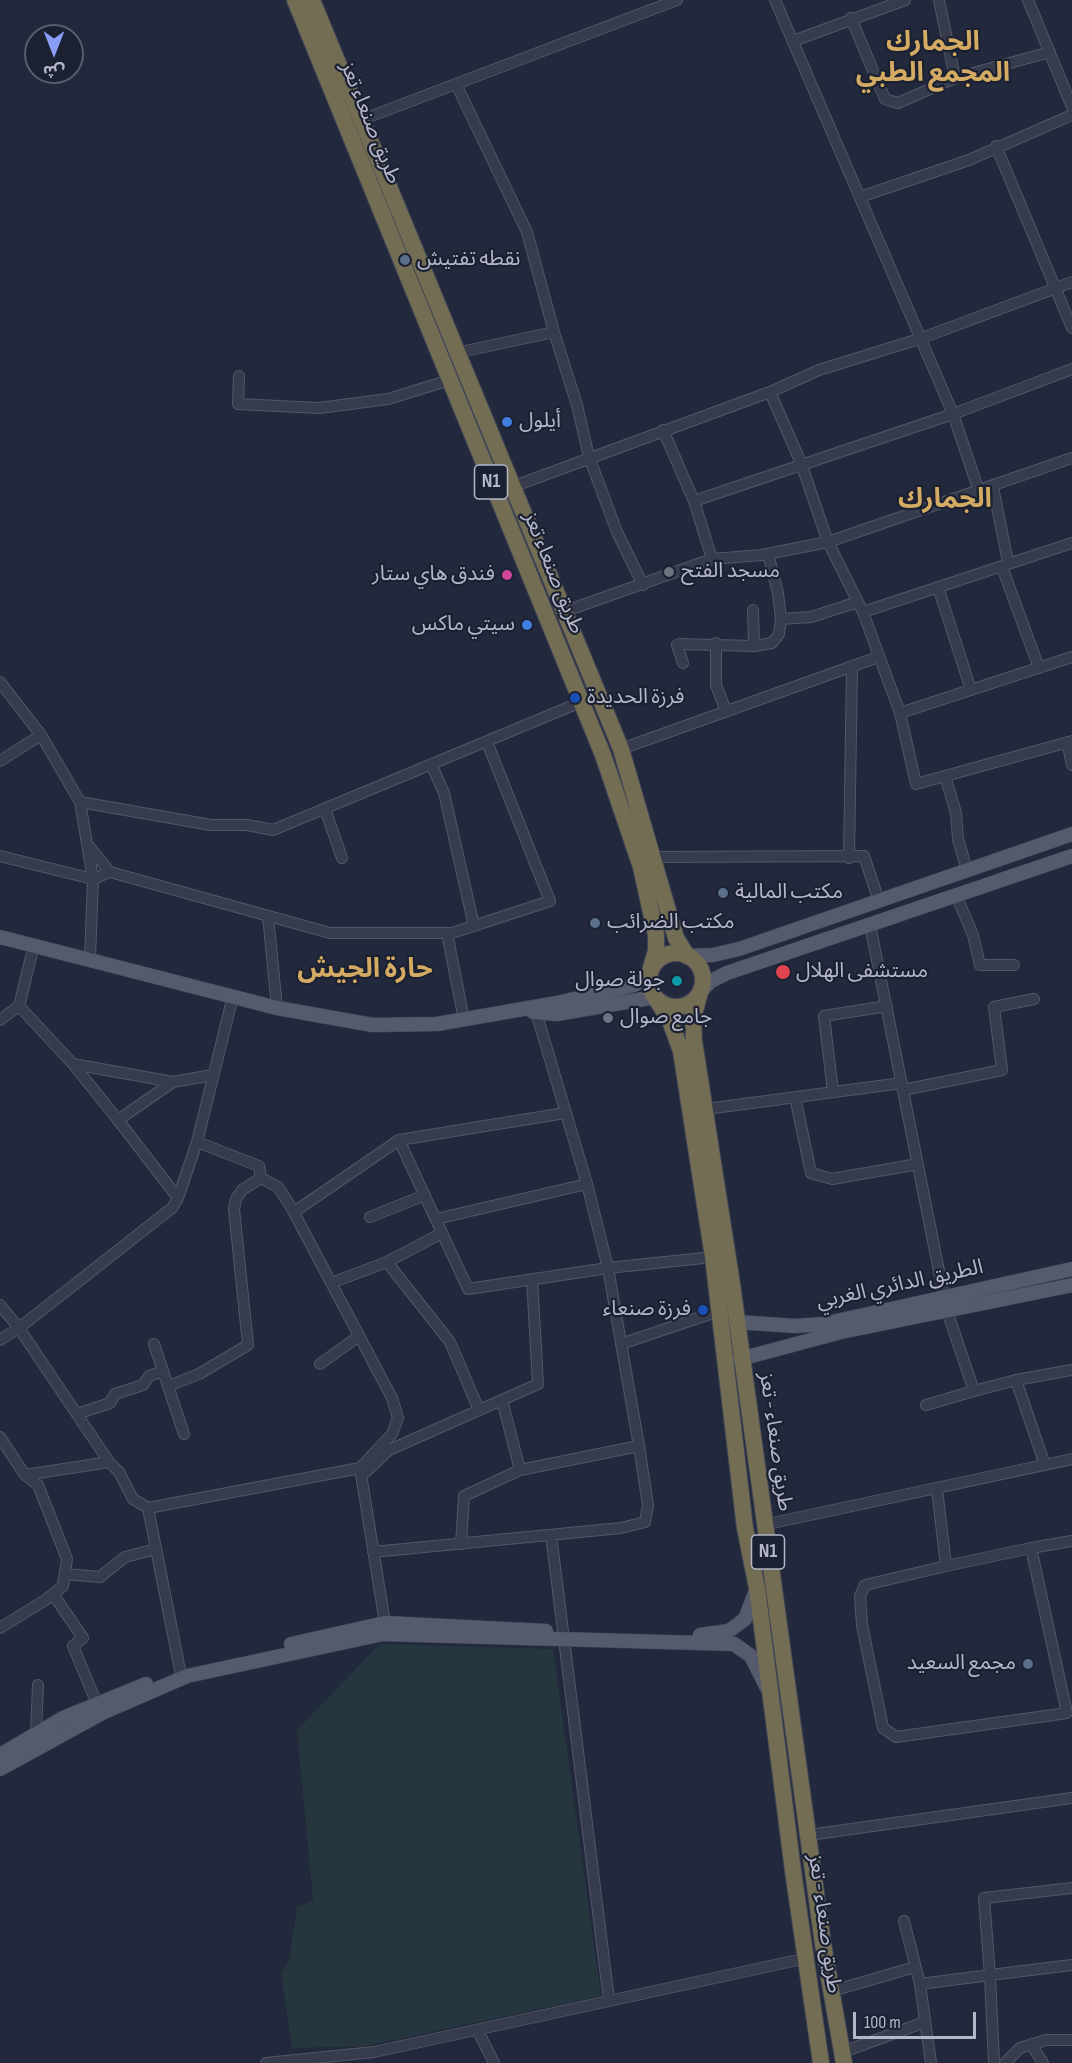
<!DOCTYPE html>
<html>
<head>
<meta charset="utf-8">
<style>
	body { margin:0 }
	#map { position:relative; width:1072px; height:2063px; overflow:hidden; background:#23293d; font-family:"Sofia Sans Condensed","Noto Sans Arabic",sans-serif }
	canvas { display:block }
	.north { position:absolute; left:24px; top:24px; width:60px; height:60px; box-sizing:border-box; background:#1c2132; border:2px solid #585d6e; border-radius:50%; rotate:180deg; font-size:16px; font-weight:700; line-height:24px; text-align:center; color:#b3b7c8 }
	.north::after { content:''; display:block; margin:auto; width:21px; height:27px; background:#899df7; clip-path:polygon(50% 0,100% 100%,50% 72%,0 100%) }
	.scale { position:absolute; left:853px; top:2012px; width:123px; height:27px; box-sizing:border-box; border:3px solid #b3b7c8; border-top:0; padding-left:8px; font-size:18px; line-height:21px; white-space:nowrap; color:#b3b7c8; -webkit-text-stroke:4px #1c2132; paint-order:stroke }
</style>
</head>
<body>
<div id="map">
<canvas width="1072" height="2063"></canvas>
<div class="north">ش</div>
<div class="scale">100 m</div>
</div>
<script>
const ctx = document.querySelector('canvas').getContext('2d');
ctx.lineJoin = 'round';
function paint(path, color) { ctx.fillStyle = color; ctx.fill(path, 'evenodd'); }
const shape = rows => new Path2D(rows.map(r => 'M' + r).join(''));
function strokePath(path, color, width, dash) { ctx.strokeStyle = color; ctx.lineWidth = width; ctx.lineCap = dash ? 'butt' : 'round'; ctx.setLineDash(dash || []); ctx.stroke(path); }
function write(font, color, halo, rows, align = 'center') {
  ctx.font = font + ' "Sofia Sans Condensed","Noto Sans Arabic",sans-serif'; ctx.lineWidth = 4.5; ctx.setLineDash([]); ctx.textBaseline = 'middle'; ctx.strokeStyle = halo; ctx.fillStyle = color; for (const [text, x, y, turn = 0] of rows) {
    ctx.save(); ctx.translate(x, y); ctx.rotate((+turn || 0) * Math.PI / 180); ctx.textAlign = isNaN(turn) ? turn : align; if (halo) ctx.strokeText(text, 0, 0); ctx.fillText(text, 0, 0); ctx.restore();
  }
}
paint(shape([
	[380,1644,553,1649,601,1996,366,2046,292,2048,281,1972,289,1962,297,1907,313,1900,297,1730]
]), '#25363e');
const minor = shape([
	[775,0,953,414,979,491],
	[939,0,955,78],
	[1028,0,1072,107],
	[851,18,885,99,898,103,955,78,1050,52],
	[793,41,905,0],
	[456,84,527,232,554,332,577,405,589,457,617,532,643,585],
	[361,120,677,0],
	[996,146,1072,328],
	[860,197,969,160,1072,115],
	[456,353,554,332],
	[239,376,238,404,319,408,388,399,450,380],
	[770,392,801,463,828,542,863,612,900,713,916,784,1072,741],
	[663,430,694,501,712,559],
	[993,487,1008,562],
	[509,488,770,392,819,370,919,339,1072,282],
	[694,501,953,414,1072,369],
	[1002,567,1039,668],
	[938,587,971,690],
	[753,610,754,645],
	[563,612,712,559,762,555,828,542,1072,458],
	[863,612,1072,543],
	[781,619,811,617,858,602],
	[716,643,716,685,726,711],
	[683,663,677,645,679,644,755,646,772,643,779,634,781,619,778,593,768,554],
	[0,682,41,735,80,802,211,825,247,825,273,830,581,702],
	[900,713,1072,657],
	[1067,742,1072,765],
	[621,749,878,657],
	[0,761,41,735],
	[432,766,444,793,474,926],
	[945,776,956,813,958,839,967,870],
	[80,802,93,879,90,959],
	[325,809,342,858],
	[88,845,110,872,330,933,452,933,550,901,487,742],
	[0,856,93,879,110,872],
	[653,857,864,856,879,901],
	[849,858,852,666],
	[956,895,973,935,980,965,1014,965],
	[268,916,277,1008],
	[870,925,947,1311,974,1391,1016,1380],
	[447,933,464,1020],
	[19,1006,73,1064,118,1120],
	[536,1012,587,1184,608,1268,713,1257],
	[0,1020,19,1006,34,945],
	[73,1064,173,1082],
	[903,1090,1002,1070,994,1007,1034,999],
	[833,1092,824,1016,887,1006],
	[795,1097,811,1173,832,1179,918,1164],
	[706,1109,902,1083],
	[197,1142,259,1166,261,1178],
	[178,1198,118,1120,173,1082,212,1075],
	[294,1212,399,1140],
	[370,1217,425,1195],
	[436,1219,587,1184],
	[387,1262,442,1233],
	[331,1283,387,1262,450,1342,479,1410],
	[0,1305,19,1328,172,1208,178,1198,197,1142,233,996],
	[0,1340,19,1328,109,1462,119,1472,133,1499,148,1508],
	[154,1344,184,1434],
	[621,1344,719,1311],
	[320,1364,359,1336],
	[168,1386,199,1374,248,1345,234,1209,236,1199,242,1190,261,1178,278,1187,291,1207,392,1398,398,1418,392,1434,360,1468],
	[502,1400,520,1470],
	[926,1405,974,1391],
	[77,1414,110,1403,115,1394,143,1385,149,1376,163,1371],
	[0,1437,25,1475,38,1485,67,1559,63,1586,47,1599,0,1628],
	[1045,1465,1016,1380,1072,1370],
	[366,1472,389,1450,538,1384,532,1279],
	[25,1475,109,1462],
	[937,1489,946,1566,865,1585,860,1596,862,1625,883,1728,896,1737,1067,1713,1031,1548,946,1566],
	[763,1525,1072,1459],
	[551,1535,609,2000],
	[461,1544,464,1496,520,1470,639,1446],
	[1031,1548,1072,1541],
	[373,1552,621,1528,645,1522,648,1505,639,1446,608,1268,468,1289,399,1140,565,1113],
	[65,1574,100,1577,125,1557,156,1549],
	[53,1594,83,1638,73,1646,97,1704],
	[180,1670,148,1508,360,1468,385,1623],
	[36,1734,38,1685],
	[809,1835,1072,1798],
	[1072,1888,984,1898,990,1975,1072,1965],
	[904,1921,920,1984,931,2063],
	[920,1984,990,1975,994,2063],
	[832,1991,915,1967],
	[478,2031,494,2063],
	[1031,2044,1043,2063],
	[843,2052,925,2022],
	[266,2063,374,2052,807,1958],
	[1005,2063,1020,2048,1046,2040,1072,2040]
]);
const major = shape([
	[0,937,277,1008,373,1025,437,1024,557,1003,634,985,643,980,650,971],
	[687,956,713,955,739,949,1072,834],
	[700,992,711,981,727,973,1072,856],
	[533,1012,557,1014,655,997],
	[736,1322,796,1326,823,1324,1072,1269],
	[740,1359,841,1332,1072,1285],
	[700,1635,729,1631,745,1619,757,1588],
	[291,1644,385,1623,546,1631],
	[0,1755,63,1718,146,1684],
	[0,1769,104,1712,187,1676,383,1634,734,1644,751,1656,767,1688]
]);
const highway = shape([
	[295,0,603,755,641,867,656,935,656,951,650,971],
	[312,0,621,749,676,938,687,956],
	'649 980a27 27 0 1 1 54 0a27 27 0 1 1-54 0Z',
	[700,992,693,1018,694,1041,732,1284,823,1944,844,2063],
	[655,997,670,1021,681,1051,713,1257,745,1528,757,1588,793,1871,821,2063]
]);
strokePath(minor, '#525768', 12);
strokePath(major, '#404556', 15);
strokePath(highway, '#3f4455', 18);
strokePath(minor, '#373c4d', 10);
strokePath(major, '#555a6d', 14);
strokePath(highway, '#736d54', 16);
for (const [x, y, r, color] of [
	[405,260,6,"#5c6f8a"],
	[507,422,6,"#3f7fe0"],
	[669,572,6,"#6b7280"],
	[507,575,6,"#d1479c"],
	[527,625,6,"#3f7fe0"],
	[575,698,6,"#1a4fb4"],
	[723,893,6,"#5c6f8a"],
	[595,923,6,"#5c6f8a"],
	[783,972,8,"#e0444e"],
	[677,981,6,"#0f9aa8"],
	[608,1018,6,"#6b7280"],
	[703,1310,6,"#1a4fb4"],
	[1028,1664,6,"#5c6f8a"]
]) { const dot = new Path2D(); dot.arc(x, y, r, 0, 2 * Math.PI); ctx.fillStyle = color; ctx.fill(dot); strokePath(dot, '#1c2132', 2); }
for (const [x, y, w] of [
	[491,482,33],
	[768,1552,33]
]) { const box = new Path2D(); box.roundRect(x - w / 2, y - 17, w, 34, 4.5); ctx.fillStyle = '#1c2132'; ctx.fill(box); strokePath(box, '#b3b7c8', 1.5); }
write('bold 20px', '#b3b7c8', null, [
	["N1",491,482],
	["N1",768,1552]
]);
write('21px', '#b3b7c8', '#1c2132', [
	["طريق صنعاء تعز",370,123,68],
	["طريق صنعاء تعز",553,573,68],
	["الطريق الدائري الغربي",900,1285,-12],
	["طريق صنعاء - تعز",775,1442,82],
	["طريق صنعاء - تعز",824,1924,82]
]);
write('21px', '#b3b7c8', '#1c2132', [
	["نقطه تفتيش",417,260],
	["أيلول",519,422],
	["مسجد الفتح",681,572],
	["فندق هاي ستار",495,575,"right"],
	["سيتي ماكس",515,625,"right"],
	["فرزة الحديدة",587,698],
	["مكتب المالية",735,893],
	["مكتب الضرائب",607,923],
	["مستشفى الهلال",796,972],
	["جولة صوال",665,981,"right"],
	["جامع صوال",620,1018],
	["فرزة صنعاء",691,1310,"right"],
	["مجمع السعيد",1016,1664,"right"]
], 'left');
write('bold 27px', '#d4ab62', '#1c2132', [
	["الجمارك",933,43],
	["المجمع الطبي",933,74],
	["الجمارك",945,500],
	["حارة الجيش",365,970]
]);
</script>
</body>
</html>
